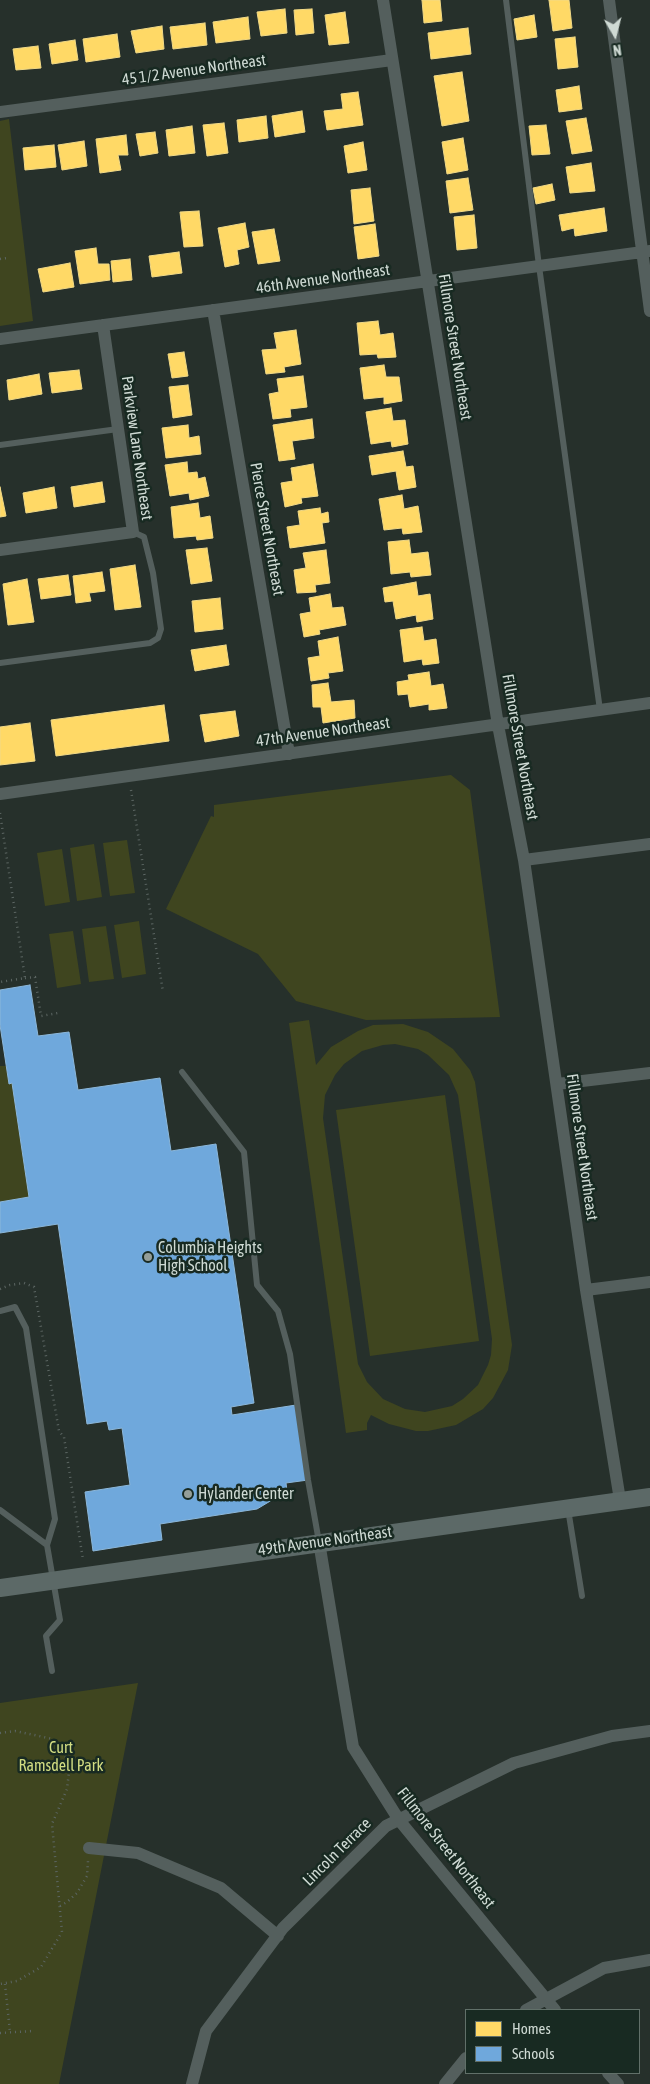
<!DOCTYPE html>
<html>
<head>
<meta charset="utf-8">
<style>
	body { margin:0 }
	#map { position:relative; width:650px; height:2084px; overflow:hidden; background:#26302b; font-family:"Asap Condensed",sans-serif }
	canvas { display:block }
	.legend { position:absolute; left:465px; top:2009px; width:175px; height:65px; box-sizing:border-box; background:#182a22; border:1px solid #617069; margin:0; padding:6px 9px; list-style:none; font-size:15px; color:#cfdad4 }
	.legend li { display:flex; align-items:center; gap:10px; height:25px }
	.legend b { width:25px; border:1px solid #617069 }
	.north { position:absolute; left:590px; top:10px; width:50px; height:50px; -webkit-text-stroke:4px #182a22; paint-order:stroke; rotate:172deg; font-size:14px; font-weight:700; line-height:20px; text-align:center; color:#cfdad4 }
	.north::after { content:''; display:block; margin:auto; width:18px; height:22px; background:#cfdad4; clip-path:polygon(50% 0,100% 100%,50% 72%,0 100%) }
</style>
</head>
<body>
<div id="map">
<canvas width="650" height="2084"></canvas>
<ul class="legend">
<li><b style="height:14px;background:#ffd966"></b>Homes</li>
<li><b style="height:14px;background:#6fa8dc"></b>Schools</li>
</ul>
<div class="north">N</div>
</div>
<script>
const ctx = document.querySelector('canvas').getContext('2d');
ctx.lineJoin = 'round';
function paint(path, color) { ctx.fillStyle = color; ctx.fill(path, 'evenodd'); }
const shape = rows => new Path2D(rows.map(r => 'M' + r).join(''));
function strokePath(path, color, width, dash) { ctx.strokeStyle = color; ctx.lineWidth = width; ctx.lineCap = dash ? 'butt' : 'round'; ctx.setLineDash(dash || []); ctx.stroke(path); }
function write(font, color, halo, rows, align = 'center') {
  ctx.font = font + ' "Asap Condensed",sans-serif'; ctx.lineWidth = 5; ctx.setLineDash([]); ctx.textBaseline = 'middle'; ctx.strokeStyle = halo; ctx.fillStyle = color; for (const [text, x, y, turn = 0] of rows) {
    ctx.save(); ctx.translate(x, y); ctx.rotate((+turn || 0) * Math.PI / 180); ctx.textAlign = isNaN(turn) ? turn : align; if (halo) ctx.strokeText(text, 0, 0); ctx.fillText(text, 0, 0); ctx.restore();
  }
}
paint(shape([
	[9,119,33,321,0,326,0,121],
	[451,775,470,790,500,1017,366,1020,296,1001,258,954,166,909,211,816,214,817,214,805],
	[127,840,135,893,110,896,103,843],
	[94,844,102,897,77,901,70,848],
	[62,849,70,902,45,906,37,853],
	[139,921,146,974,122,978,114,925],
	[106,926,114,979,89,982,82,929],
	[73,931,81,984,57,988,49,934],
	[309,1020,316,1065,331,1047,358,1031,373,1025,403,1024,428,1032,453,1049,470,1070,475,1082,512,1345,508,1370,493,1398,483,1409,456,1425,428,1431,416,1431,389,1424,371,1415,367,1423,367,1430,346,1433,289,1023],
	[395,1044,418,1049,428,1055,449,1075,458,1095,492,1339,491,1355,488,1365,478,1385,463,1399,452,1406,425,1412,405,1409,383,1399,367,1382,358,1364,323,1118,325,1095,335,1075,344,1064,362,1051,383,1045],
	[0,1066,6,1066,9,1083,12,1083,29,1197,0,1202],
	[445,1095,479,1341,370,1356,336,1110],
	[138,1683,59,2084,0,2084,0,1703]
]), '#3f451f');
const homes = shape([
	[422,0,440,0,442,21,424,23,422,0],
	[549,0,569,0,572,28,553,31,549,0],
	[285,9,287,33,261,36,257,12,285,9],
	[312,9,314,33,296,35,294,10,312,9],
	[345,12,349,43,329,45,325,15,345,12],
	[534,15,537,37,517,40,514,19,534,15],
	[248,17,250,39,216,43,213,22,248,17],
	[205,23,207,45,173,49,170,27,205,23],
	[162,26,164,49,136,53,131,31,162,26],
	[468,28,471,54,431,59,428,33,468,28],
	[117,34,120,57,86,62,83,39,117,34],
	[575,37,578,67,558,69,555,39,575,37],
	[75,40,78,60,52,64,49,44,75,40],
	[38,46,41,68,16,70,13,49,38,46],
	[462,72,469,121,442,126,434,76,462,72],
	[579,86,582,109,559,112,556,90,579,86],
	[358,92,363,125,327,130,324,111,343,109,341,94,358,92],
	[302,111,305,132,275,137,272,116,302,111],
	[266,116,268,138,239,142,237,120,266,116],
	[586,118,592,151,572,154,566,121,586,118],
	[224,123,228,153,207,156,203,125,224,123],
	[546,125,550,154,532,155,529,126,546,125],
	[192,126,195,153,169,156,166,130,192,126],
	[155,132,158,153,140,156,136,134,155,132],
	[126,135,128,155,118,155,121,170,100,173,96,139,126,135],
	[463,138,468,170,447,174,442,142,463,138],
	[84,141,87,166,62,170,58,145,84,141],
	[363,142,367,170,348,173,344,146,363,142],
	[54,145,56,167,25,170,23,148,54,145],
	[591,163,595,191,570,193,566,167,591,163],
	[468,178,473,210,450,213,446,181,468,178],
	[552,184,555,200,536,204,533,188,552,184],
	[370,188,374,221,354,224,351,190,370,188],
	[604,208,607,231,575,236,574,228,562,231,559,215,604,208],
	[199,211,203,246,184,247,180,212,199,211],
	[474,215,477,248,457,250,454,217,474,215],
	[245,223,249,247,237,250,239,264,225,267,218,228,245,223],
	[375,224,379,256,358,259,354,227,375,224],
	[274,229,280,261,258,264,252,232,274,229],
	[96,248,98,264,109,264,110,280,80,284,75,251,96,248],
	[179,252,182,273,152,277,149,256,179,252],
	[130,259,132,280,113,282,111,261,130,259],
	[70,263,74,287,43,292,38,269,70,263],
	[378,321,380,335,393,333,396,357,378,358,377,354,360,355,357,323,378,321],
	[296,330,301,364,284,367,285,372,266,374,262,350,277,349,274,333,296,330],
	[184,352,188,376,172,378,168,354,184,352],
	[384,365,386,377,399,377,402,401,384,404,384,397,364,399,360,368,384,365],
	[79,370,82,389,52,393,49,373,79,370],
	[39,374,42,394,9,400,7,380,39,374],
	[303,376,307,407,290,409,291,417,273,419,269,394,279,392,277,379,303,376],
	[188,385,192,415,173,418,169,387,188,385],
	[391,408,393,421,405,420,408,444,392,447,391,441,371,444,366,412,391,408],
	[312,419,314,438,292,441,295,459,279,461,273,425,312,419],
	[188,425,189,438,199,436,201,454,166,458,162,428,188,425],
	[403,451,406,467,413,466,416,487,399,490,396,471,372,475,369,456,403,451],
	[187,462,188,473,197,472,198,479,205,477,209,496,190,500,189,493,170,496,165,465,187,462],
	[313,464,318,496,301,498,302,503,285,507,281,483,293,481,291,468,313,464],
	[102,482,105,502,74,507,71,487,102,482],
	[0,487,6,516,0,517,0,487],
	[54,487,57,508,26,513,23,493,54,487],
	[402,495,404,509,418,506,422,532,403,534,402,528,384,530,379,499,402,495],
	[198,503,200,518,210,516,213,538,197,540,196,536,174,538,171,507,198,503],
	[320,508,321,514,328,512,329,522,322,523,325,543,290,548,287,527,300,525,298,511,320,508],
	[409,540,411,554,428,552,431,575,411,577,410,572,391,574,388,542,409,540],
	[207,548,212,581,191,584,186,550,207,548],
	[326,550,330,583,315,585,316,592,297,593,294,570,306,568,303,553,326,550],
	[135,565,141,607,115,610,110,569,135,565],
	[102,572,105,591,89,593,91,601,76,603,73,576,102,572],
	[68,575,71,595,41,599,38,579,68,575],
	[27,579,34,622,8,625,3,584,27,579],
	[416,582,418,596,430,594,433,619,417,622,416,615,396,619,393,601,385,602,383,588,416,582],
	[330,594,332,608,343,607,346,625,319,630,320,634,304,637,300,614,311,612,309,598,330,594],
	[220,598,223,629,195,632,192,601,220,598],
	[422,627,424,641,436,639,439,663,423,665,422,659,404,662,400,630,422,627],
	[338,637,343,671,328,673,329,678,311,681,308,658,320,656,318,641,338,637],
	[226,645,229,665,195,671,191,650,226,645],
	[429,672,431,686,443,684,447,708,429,710,429,704,410,707,408,694,398,695,397,682,409,680,408,675,429,672],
	[328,683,331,702,354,700,355,718,323,723,321,707,313,707,312,685,328,683],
	[164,705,169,741,56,756,51,720,164,705],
	[235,711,239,736,205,742,200,715,235,711],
	[30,723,35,761,0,765,0,727,30,723]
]);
paint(homes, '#ffd966');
strokePath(homes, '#f1d987', 1);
const schools = shape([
	[30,985,38,1036,69,1032,78,1090,160,1078,171,1151,216,1144,254,1403,231,1407,232,1415,296,1405,308,1480,286,1483,287,1491,257,1509,160,1524,162,1540,93,1551,85,1492,130,1485,122,1428,109,1430,107,1421,87,1424,58,1224,0,1233,0,1202,29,1197,12,1083,9,1084,0,1025,0,990,30,985]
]);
paint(schools, '#6fa8dc');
strokePath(schools, '#8cb7da', 1);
strokePath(shape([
	[0,259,7,258],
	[131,790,163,992],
	[0,813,25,978,0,982],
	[25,978,35,977,41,1016,58,1013],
	[0,1289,10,1285,24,1283,34,1287,59,1431,64,1437,83,1560],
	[0,1733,15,1731,53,1739,70,1763,67,1789,52,1824,62,1932,41,1967,17,1981,0,1984],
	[60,1906,67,1902,77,1893,87,1876,88,1861],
	[5,1984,10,2032],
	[0,2033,32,2031]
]), '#5c6663', 2.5, [1, 4]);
strokePath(shape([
	[506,0,539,266,600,710],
	[0,445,118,429],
	[0,663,150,643,158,638,161,629,153,573,144,537,133,532],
	[182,1072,244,1152,257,1285,278,1311,290,1354,308,1480,319,1542],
	[0,1311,15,1307,26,1328,55,1519,47,1545,60,1620,46,1636,52,1671],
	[568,1509,582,1596],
	[0,1510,47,1545]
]), '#545f5d', 6);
strokePath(shape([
	[383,0,498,725,524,860,586,1290,620,1500],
	[609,0,650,311],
	[0,112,392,60],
	[213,310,289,754],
	[0,339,650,251],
	[0,550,133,532,103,325],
	[0,794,650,703],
	[524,860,650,844],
	[557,1084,650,1073],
	[586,1290,650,1282],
	[319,1542,353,1747,399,1820,555,2010],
	[89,1848,138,1853,221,1888,278,1936],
	[526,2010,604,1968,650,1960],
	[608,2073,618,2084],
	[192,2084,206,2031,283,1928,386,1826,514,1763,612,1736,650,1731],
	[445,2084,466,2058]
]), '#545f5d', 12);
strokePath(shape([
	[0,1588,650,1497]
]), '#5c6967', 18);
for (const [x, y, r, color] of [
	[148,1257,5,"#949e99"],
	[188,1494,5,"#949e99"]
]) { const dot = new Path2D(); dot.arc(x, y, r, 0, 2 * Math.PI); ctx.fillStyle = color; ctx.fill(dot); strokePath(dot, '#182a22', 2); }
write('16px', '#cfdad4', '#182a22', [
	["45 1/2 Avenue Northeast",194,70,-8],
	["46th Avenue Northeast",323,279,-8],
	["Fillmore Street Northeast",455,347,81],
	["Parkview Lane Northeast",137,448,82],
	["Pierce Street Northeast",267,529,80],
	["47th Avenue Northeast",323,732,-8],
	["Fillmore Street Northeast",520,747,80],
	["Fillmore Street Northeast",582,1147,82],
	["49th Avenue Northeast",325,1541,-8],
	["Fillmore Street Northeast",446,1848,52],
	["Lincoln Terrace",337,1852,-45]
]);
write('16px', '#cfdad4', '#182a22', [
	["Columbia Heights",158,1248],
	["High School",158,1266],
	["Hylander Center",198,1494]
], 'left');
write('16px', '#d2dd82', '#182a22', [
	["Curt",61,1748],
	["Ramsdell Park",61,1766]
]);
</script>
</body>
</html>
